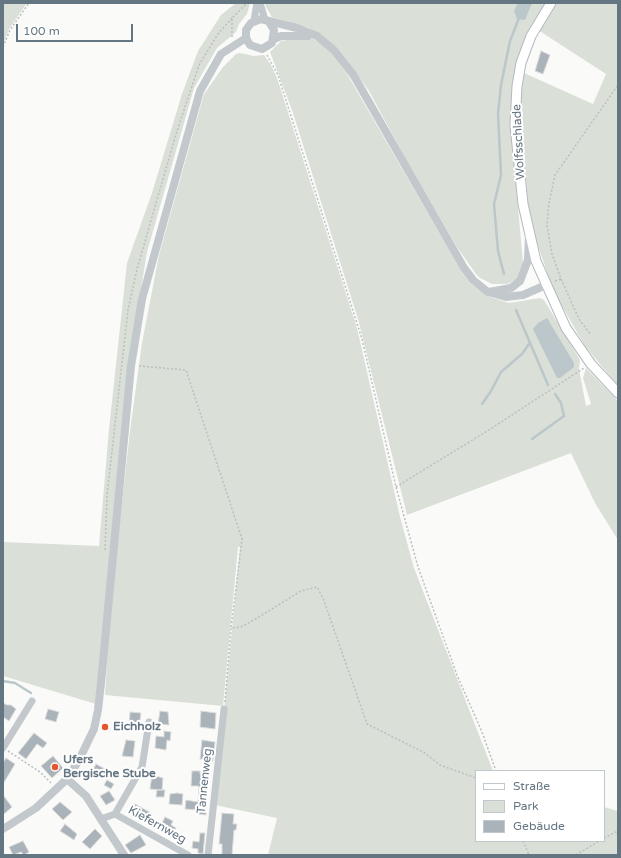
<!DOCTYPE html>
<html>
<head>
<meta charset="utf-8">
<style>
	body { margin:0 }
	#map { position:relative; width:621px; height:858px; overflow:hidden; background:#fafaf8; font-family:"Varela Round",sans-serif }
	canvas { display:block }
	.frame { position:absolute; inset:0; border:4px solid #657683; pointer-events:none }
	.legend { position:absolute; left:475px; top:770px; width:130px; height:72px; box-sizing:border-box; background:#fff; border:1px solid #c1c8cd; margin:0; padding:5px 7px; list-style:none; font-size:12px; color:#657683 }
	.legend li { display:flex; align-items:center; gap:8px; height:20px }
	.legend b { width:20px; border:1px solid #c1c8cd }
	.scale { position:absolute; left:16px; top:24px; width:117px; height:18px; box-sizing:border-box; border:2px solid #657683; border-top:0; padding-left:5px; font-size:12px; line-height:14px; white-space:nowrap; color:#657683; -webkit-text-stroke:3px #fff; paint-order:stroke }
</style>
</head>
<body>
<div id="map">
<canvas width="621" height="858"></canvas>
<div class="frame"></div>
<ul class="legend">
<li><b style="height:5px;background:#fff"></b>Straße</li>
<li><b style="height:11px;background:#dadfd7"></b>Park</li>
<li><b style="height:11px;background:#aab3b9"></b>Gebäude</li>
</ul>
<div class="scale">100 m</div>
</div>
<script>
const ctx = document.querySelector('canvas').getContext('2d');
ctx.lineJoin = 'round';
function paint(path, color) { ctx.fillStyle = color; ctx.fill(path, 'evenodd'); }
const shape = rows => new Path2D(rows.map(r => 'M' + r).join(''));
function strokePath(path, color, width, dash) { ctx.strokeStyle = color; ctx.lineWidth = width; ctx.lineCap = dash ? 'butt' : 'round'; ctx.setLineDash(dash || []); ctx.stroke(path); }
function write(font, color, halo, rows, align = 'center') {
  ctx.font = font + ' "Varela Round",sans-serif'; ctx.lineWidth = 4; ctx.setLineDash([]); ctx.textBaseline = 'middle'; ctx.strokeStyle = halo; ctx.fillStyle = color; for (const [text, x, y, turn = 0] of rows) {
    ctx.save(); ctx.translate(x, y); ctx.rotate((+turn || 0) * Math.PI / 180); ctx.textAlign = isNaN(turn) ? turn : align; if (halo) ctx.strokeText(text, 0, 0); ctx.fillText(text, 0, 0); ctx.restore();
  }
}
paint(shape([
	[3,3,27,3,9,29,3,45],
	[236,3,250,3,247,14,239,24,236,32,217,48,194,88,147,252,133,337,96,704,3,676,3,542,99,546,109,429,127,263,152,193,182,94,198,51,221,15],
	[265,3,545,3,529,31,517,60,513,82,511,104,513,152,523,263,516,280,507,284,492,284,480,278,476,274,457,247,407,161,369,91,339,49,309,28,272,17,266,7],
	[556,3,618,3,618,386,585,346,554,292,534,234,528,204,520,106,524,73,593,104,606,74,538,30],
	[299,38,313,39,322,44,334,55,350,79,463,274,470,283,490,297,509,303,540,298,544,300,580,360,579,369,586,406,591,404,583,378,586,368,618,401,618,540,595,503,571,453,407,515,358,319,292,110,270,52,281,41],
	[240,53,254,56,264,55,271,65,277,78,357,328,400,517,414,568,493,771,476,771,476,841,604,841,604,807,618,811,618,855,268,855,277,818,215,805,240,547,238,547,223,706,105,695,110,611,130,431,142,343,159,255,204,94,223,67,236,54]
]), '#dadfd7');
paint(shape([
	[518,3,532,3,525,20,517,19,514,11],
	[547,318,574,363,574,367,560,378,557,378,533,329,538,323]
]), '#bbc7cb');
strokePath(shape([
	[504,274,498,251,494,204,501,175,498,114,501,85,510,41,519,18],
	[516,310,548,385],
	[482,404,491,391,501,372,522,354,529,344],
	[532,439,564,416,561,403,555,394],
	[3,681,15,683,31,693]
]), '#bbc7cb', 2.5);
const building = shape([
	[541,51,550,55,543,74,535,71,541,51],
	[3,703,7,705,11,705,16,709,9,721,3,717,3,703],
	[48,709,59,712,56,722,45,719,48,709],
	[160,711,168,712,169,725,158,724,160,711],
	[201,711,216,713,215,729,200,727,201,711],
	[130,712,141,713,139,728,129,726,130,712],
	[164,731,171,732,170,741,167,740,166,750,155,748,156,736,164,737,164,731],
	[34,733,47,743,43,748,37,744,26,759,18,753,34,733],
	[126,740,135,741,133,757,122,756,126,740],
	[202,740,215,742,213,761,200,759,202,740],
	[53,756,63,768,52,778,41,766,53,756],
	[6,758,15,764,3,784,3,763,6,758],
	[96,764,105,769,101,777,92,772,96,764],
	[192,771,200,771,200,774,209,774,209,782,207,782,206,815,197,814,198,810,185,809,186,800,198,802,199,786,191,786,192,771],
	[152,775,163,778,162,790,150,789,152,775],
	[107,780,114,784,111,789,104,785,107,780],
	[157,790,165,790,164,797,156,797,157,790],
	[109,791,115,800,106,805,100,796,109,791],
	[177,793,183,794,182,805,169,804,170,794,177,793],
	[3,795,12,807,3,815,3,795],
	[60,802,72,812,63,820,52,809,60,802],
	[135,804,151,813,148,818,139,813,138,816,131,812,135,804],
	[222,813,234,814,233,824,237,824,236,830,234,830,232,855,222,855,222,844,219,844,222,813],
	[165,817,173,821,171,825,176,828,171,837,159,829,165,817],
	[65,824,77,834,74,840,60,831,65,824],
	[95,829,102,836,90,849,82,842,95,829],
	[200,833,205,833,203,854,198,853,198,849,192,848,193,841,199,842,200,833],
	[140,835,146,845,131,853,125,845,140,835],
	[23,841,29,852,24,855,21,852,13,855,9,847,23,841]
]);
paint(building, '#aab3b9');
strokePath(building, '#dcdcda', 1);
const secondary = shape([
	[551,3,531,36,521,63,517,86,515,125,523,204,536,261,566,328,591,364,618,393]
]);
strokePath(secondary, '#b3babf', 11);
strokePath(shape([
	[232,37,232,18,247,3],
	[3,47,10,30,29,3],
	[267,55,278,75,362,339,396,487,418,567,457,675,482,732,496,771],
	[561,279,579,319,591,335],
	[555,281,561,279,552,254,547,225,549,203,555,175,618,85],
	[139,366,186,370,242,539,231,628],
	[396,487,492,428,584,368],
	[105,550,107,495,128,310,137,269,176,134,199,65,218,34,232,18],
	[225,702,231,628,241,627,254,620,301,591,317,587,323,598,367,724,425,753,440,765,476,778],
	[8,751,40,772,51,783],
	[604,838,618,831],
	[523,841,529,855],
	[576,855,599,841]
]), '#bbbfc2', 1.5, [2, 2]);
strokePath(shape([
	[260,3,265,20],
	[254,20,257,3],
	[3,748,32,701],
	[115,814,142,767,149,722],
	[101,819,115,814,188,855],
	[208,855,224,709]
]), '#c3c8cc', 7);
strokePath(shape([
	[269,22,274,30,272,43,262,49,250,45,246,38,246,30,251,23,261,19,297,28,317,36,335,51,354,76,464,268,473,280,488,292,506,297,523,295,546,285],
	[274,39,281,36,308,36],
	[489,292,511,288,520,281,528,260,529,237],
	[67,779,86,796,124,855],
	[3,829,36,808,67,779,79,760,94,729,98,710,101,683,131,366,142,299,200,91,221,54,246,38]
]), '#c3c8cc', 8);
strokePath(secondary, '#fff', 9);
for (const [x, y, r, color] of [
	[105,727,4,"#e4572e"],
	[55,767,4,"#e4572e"]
]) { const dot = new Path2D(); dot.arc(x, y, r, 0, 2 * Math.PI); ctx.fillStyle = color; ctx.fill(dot); strokePath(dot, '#fff', 1.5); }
write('12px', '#657683', '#fff', [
	["Wolfsschlade",519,142,-93],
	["Tannenweg",205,781,-84],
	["Kiefernweg",157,825,29]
]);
write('bold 12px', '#657683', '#fff', [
	["Eichholz",113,727],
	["Ufers",63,760],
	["Bergische Stube",63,774]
], 'left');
</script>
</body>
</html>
